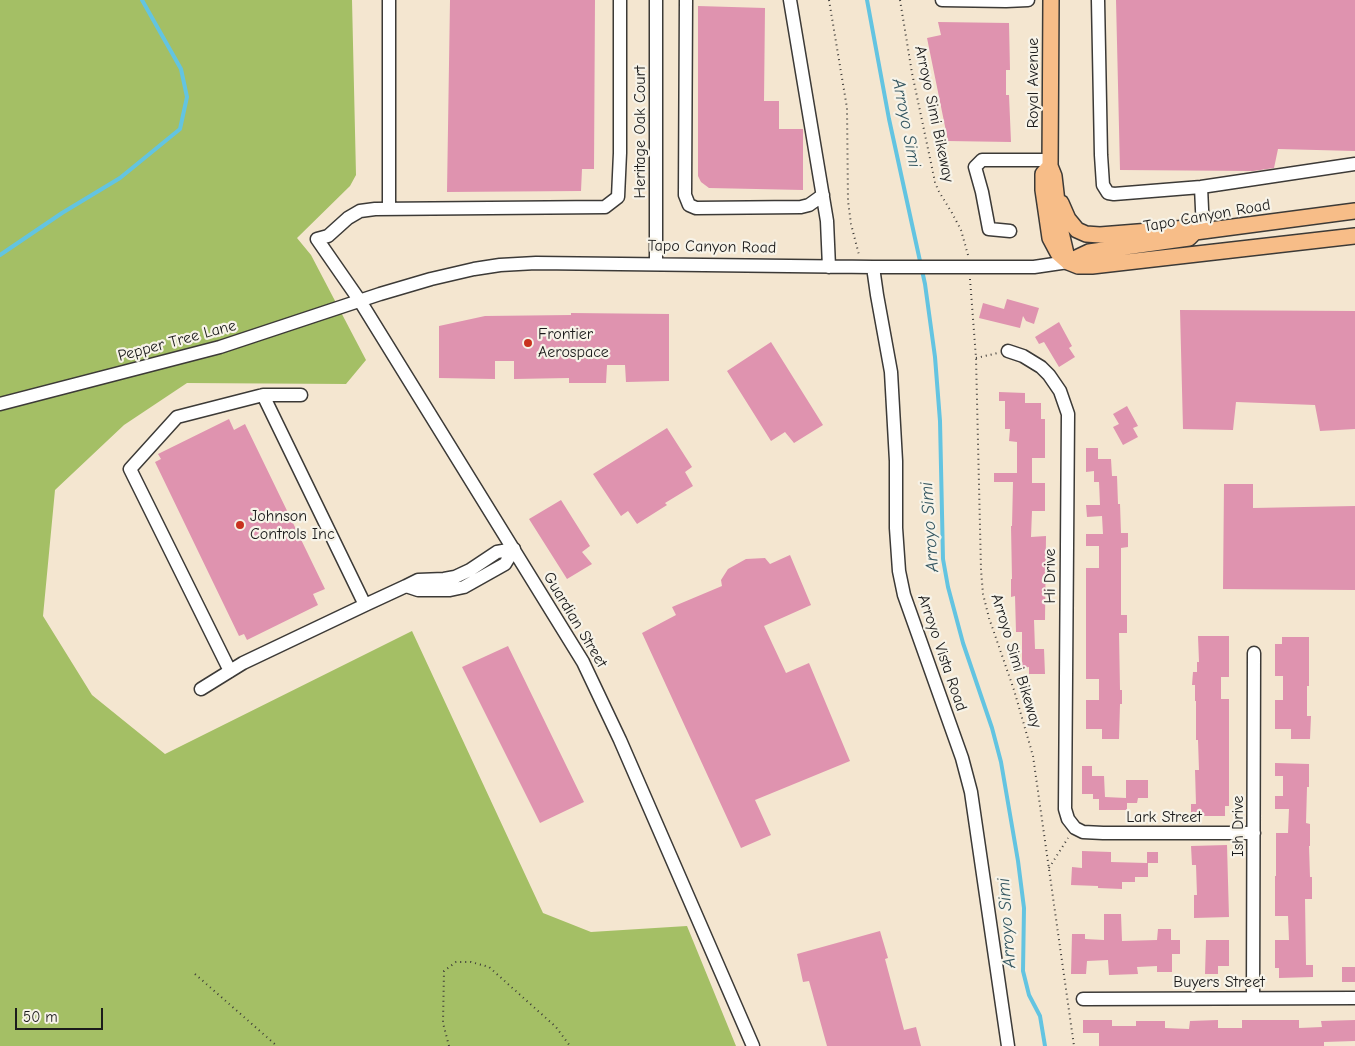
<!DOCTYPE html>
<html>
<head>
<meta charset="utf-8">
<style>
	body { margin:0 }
	#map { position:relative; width:1355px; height:1046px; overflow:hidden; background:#f4e6d0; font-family:"Comic Neue",sans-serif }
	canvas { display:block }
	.scale { position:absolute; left:15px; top:1008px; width:88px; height:22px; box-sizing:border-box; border:2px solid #1c1c1c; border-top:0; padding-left:6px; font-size:15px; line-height:18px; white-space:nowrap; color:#1c1c1c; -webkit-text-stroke:4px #f7f3e8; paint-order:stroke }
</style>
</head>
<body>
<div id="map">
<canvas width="1355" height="1046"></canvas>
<div class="scale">50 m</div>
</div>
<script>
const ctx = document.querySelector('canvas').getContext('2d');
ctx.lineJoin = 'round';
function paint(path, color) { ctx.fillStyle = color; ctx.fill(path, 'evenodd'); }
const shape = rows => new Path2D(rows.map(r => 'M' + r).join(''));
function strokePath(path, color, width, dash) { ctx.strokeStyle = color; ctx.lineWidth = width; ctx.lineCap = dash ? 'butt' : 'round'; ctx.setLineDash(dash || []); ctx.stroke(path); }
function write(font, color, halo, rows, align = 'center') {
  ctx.font = font + ' "Comic Neue",sans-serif'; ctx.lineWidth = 4.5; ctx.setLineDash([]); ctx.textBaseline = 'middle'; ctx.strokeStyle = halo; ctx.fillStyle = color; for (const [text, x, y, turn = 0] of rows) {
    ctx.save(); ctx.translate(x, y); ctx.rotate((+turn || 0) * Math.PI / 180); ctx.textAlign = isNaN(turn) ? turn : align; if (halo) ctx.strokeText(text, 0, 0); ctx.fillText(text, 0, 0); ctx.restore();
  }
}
paint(shape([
	[0,0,352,0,356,175,350,186,297,238,311,255,366,360,346,384,187,383,124,425,55,490,43,616,92,695,165,754,412,631,543,913,591,932,687,926,736,1046,0,1046]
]), '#a4bf65');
strokePath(shape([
	[867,0,889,119,925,284,935,357,940,421,943,559,948,587,963,643,992,728,1001,762,1018,861,1024,908,1023,971,1029,995,1040,1016,1045,1046],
	[0,255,62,213,120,178,180,129,187,97,181,69,142,0]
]), '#63c4e1', 4);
paint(shape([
	[450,0,595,0,594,169,582,169,581,191,447,192],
	[1116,0,1355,0,1355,151,1278,149,1274,168,1253,171,1120,170],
	[698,6,765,8,764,101,779,101,779,129,803,129,803,190,709,188,701,182,698,176],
	[938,22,1009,23,1010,70,1006,70,1006,95,1009,95,1011,142,948,141,927,38,941,35],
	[1007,299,1039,308,1034,324,1026,321,1023,316,1020,328,979,318,983,303,1004,309],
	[1180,310,1355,311,1355,429,1320,431,1315,405,1236,402,1233,430,1183,429],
	[571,313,669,314,669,381,626,382,625,365,607,365,606,383,569,383,569,378,514,379,514,361,495,361,495,379,439,378,439,326,485,316,571,315],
	[1059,322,1072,346,1069,348,1075,357,1059,367,1044,342,1039,344,1035,337],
	[771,342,823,425,794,443,785,432,771,441,727,371],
	[999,392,1025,393,1025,403,1041,403,1041,419,1045,419,1045,458,1032,458,1032,483,1045,483,1045,511,1032,511,1031,537,1046,536,1045,620,1034,620,1035,649,1044,649,1045,674,1029,674,1029,667,1022,668,1022,632,1016,632,1015,596,1011,597,1011,579,1012,579,1011,526,1012,526,1013,482,994,482,994,473,1017,473,1017,442,1009,441,1010,429,1005,429,1005,401,999,401],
	[1127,406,1138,426,1133,428,1138,437,1123,445,1113,427,1119,424,1113,414],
	[229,419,234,430,245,424,325,589,313,594,318,605,247,640,244,634,239,636,155,462,161,459,158,454],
	[667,428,692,467,685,472,693,486,665,503,667,505,637,524,628,511,621,516,593,474],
	[1086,448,1098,448,1098,459,1111,459,1112,476,1117,476,1118,504,1120,504,1121,533,1128,533,1128,547,1121,548,1121,615,1127,615,1127,633,1119,633,1120,690,1122,690,1122,704,1120,704,1119,739,1102,739,1102,729,1086,729,1086,700,1099,700,1099,679,1086,679,1086,568,1099,568,1099,546,1086,546,1086,534,1103,534,1102,516,1087,517,1086,505,1100,505,1099,482,1094,482,1094,471,1086,472],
	[1224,484,1253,484,1253,508,1355,506,1355,590,1223,589],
	[561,500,590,546,582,552,592,564,567,579,529,519],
	[790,555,811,605,764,626,786,673,809,663,850,761,755,800,771,835,741,848,642,633,676,615,672,607,722,586,721,580,728,569,746,559,765,558,770,564],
	[1198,636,1229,636,1229,677,1221,677,1221,699,1229,699,1229,806,1225,806,1225,816,1191,816,1191,804,1196,804,1195,770,1199,770,1198,740,1196,740,1196,701,1195,701,1195,685,1192,685,1193,672,1197,672,1197,662,1199,662],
	[1282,637,1309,637,1309,686,1307,686,1307,716,1311,716,1310,739,1291,739,1291,729,1275,729,1275,700,1283,700,1283,676,1275,676,1275,644,1282,644],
	[508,646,584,802,540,823,462,667],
	[1275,763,1309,764,1309,787,1307,787,1306,823,1310,824,1310,846,1309,846,1310,877,1312,877,1312,899,1305,899,1306,965,1313,965,1313,977,1279,978,1279,968,1275,968,1275,940,1289,940,1288,916,1275,916,1275,876,1276,876,1276,833,1288,833,1289,809,1275,809,1275,796,1283,796,1283,776,1275,776],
	[1082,766,1092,766,1092,776,1104,776,1105,797,1126,798,1126,780,1148,780,1148,798,1138,798,1137,803,1127,803,1127,810,1099,810,1099,799,1093,799,1093,794,1082,794],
	[1227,845,1229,917,1194,918,1194,895,1197,895,1196,865,1192,865,1191,846],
	[1082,851,1111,852,1111,862,1147,863,1147,852,1158,852,1158,863,1148,863,1148,877,1135,877,1135,882,1122,882,1122,889,1098,888,1098,886,1071,885,1072,867,1082,868],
	[1104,914,1121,914,1122,941,1157,940,1158,929,1171,929,1171,940,1180,940,1180,954,1172,954,1172,972,1157,972,1157,966,1137,967,1138,974,1109,975,1108,960,1087,961,1086,974,1071,974,1072,934,1085,934,1085,939,1104,940],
	[880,931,888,958,885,959,904,1030,916,1027,921,1046,827,1046,809,981,803,982,797,954],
	[1206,940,1229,940,1229,966,1218,966,1218,974,1205,974],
	[1342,967,1355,967,1355,982,1342,982],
	[1083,1020,1112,1020,1112,1026,1136,1026,1136,1021,1165,1021,1165,1028,1189,1029,1190,1021,1218,1020,1218,1028,1242,1028,1242,1020,1299,1020,1299,1028,1322,1027,1321,1021,1355,1020,1355,1041,1324,1042,1324,1046,1099,1046,1099,1033,1083,1033]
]), '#df93af');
const minor = shape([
	[620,0,620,153,618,197,605,207,375,209,360,211,348,218,328,236,317,239,360,301,583,662,620,740,753,1046],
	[656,0,656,264],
	[686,0,685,195,689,205,696,208,801,207,809,205,823,195],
	[790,0,827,221,829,267],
	[942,0,1006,1,1006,0],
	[1098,0,1101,155,1103,185,1108,193,1114,194,1201,187,1355,164],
	[1006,1,1028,0],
	[1201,187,1203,231],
	[389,208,389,0],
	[1010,231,989,229,982,192,975,167,982,160,1050,160],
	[873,267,877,295,891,372,896,461,896,528,899,571,904,595,962,758,971,792,1008,1046],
	[1008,351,1023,356,1041,367,1049,375,1060,391,1068,414,1065,809,1068,819,1075,828,1083,832,1103,833,1254,833],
	[301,395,263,395,365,605,406,586],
	[0,404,220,347,380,294,431,279,474,269,500,265,536,263,873,267,1034,267,1068,262],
	[514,549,505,564,464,587,450,590,418,590,406,586,418,580,444,579,455,577,470,570,497,552,514,549],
	[230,671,130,469,177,417,263,395],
	[201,689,243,663,365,605],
	[1253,998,1254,653],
	[1083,999,1355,998]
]);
const major = shape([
	[1051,0,1050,166,1054,176,1060,228,1067,258],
	[1050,166,1043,174,1043,190,1050,238,1058,253,1068,262,1078,266,1092,266,1355,236],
	[1061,203,1068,219,1077,230,1086,234,1100,235,1188,228,1195,232],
	[1068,262,1089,252,1189,238,1195,232,1355,211]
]);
strokePath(minor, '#3c3a37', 15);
strokePath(major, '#3c3a37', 18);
strokePath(shape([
	[829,0,847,108,848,201,851,224,859,255],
	[900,0,912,73,935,182,938,190,952,213,961,230,968,255],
	[970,279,976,358,981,570,983,594,989,618,1014,690,1033,756,1074,1046],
	[976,358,998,353],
	[1049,868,1068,838],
	[195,974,277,1046],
	[449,1046,443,1023,444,971,456,962,471,962,489,967,556,1027,570,1046]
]), '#3c3a37', 2, [1, 4]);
strokePath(minor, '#fff', 12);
strokePath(major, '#f7bd88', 15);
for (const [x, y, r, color] of [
	[528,343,5,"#c8321e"],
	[240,525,5,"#c8321e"]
]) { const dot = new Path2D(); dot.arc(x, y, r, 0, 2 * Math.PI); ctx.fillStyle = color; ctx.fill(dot); strokePath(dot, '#f7f3e8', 2); }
write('16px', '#1c1c1c', '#f7f3e8', [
	["Royal Avenue",1033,83,-90],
	["Arroyo Simi Bikeway",934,114,78],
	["Heritage Oak Court",640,132,-90],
	["Tapo Canyon Road",1207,216,-10],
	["Tapo Canyon Road",712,247,1],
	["Pepper Tree Lane",177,341,-15],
	["Hi Drive",1050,576,-90],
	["Guardian Street",575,620,59],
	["Arroyo Vista Road",942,653,71],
	["Arroyo Simi Bikeway",1016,661,73],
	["Lark Street",1164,817],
	["Ish Drive",1238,826,-90],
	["Buyers Street",1219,982]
]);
write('16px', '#1c1c1c', '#f7f3e8', [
	["Frontier",538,334],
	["Aerospace",538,352],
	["Johnson",250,516],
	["Controls Inc",250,534]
], 'left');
write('italic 18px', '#355761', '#f7f3e8', [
	["Arroyo Simi",906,123,79],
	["Arroyo Simi",930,527,-94],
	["Arroyo Simi",1007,923,-94]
]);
</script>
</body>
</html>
